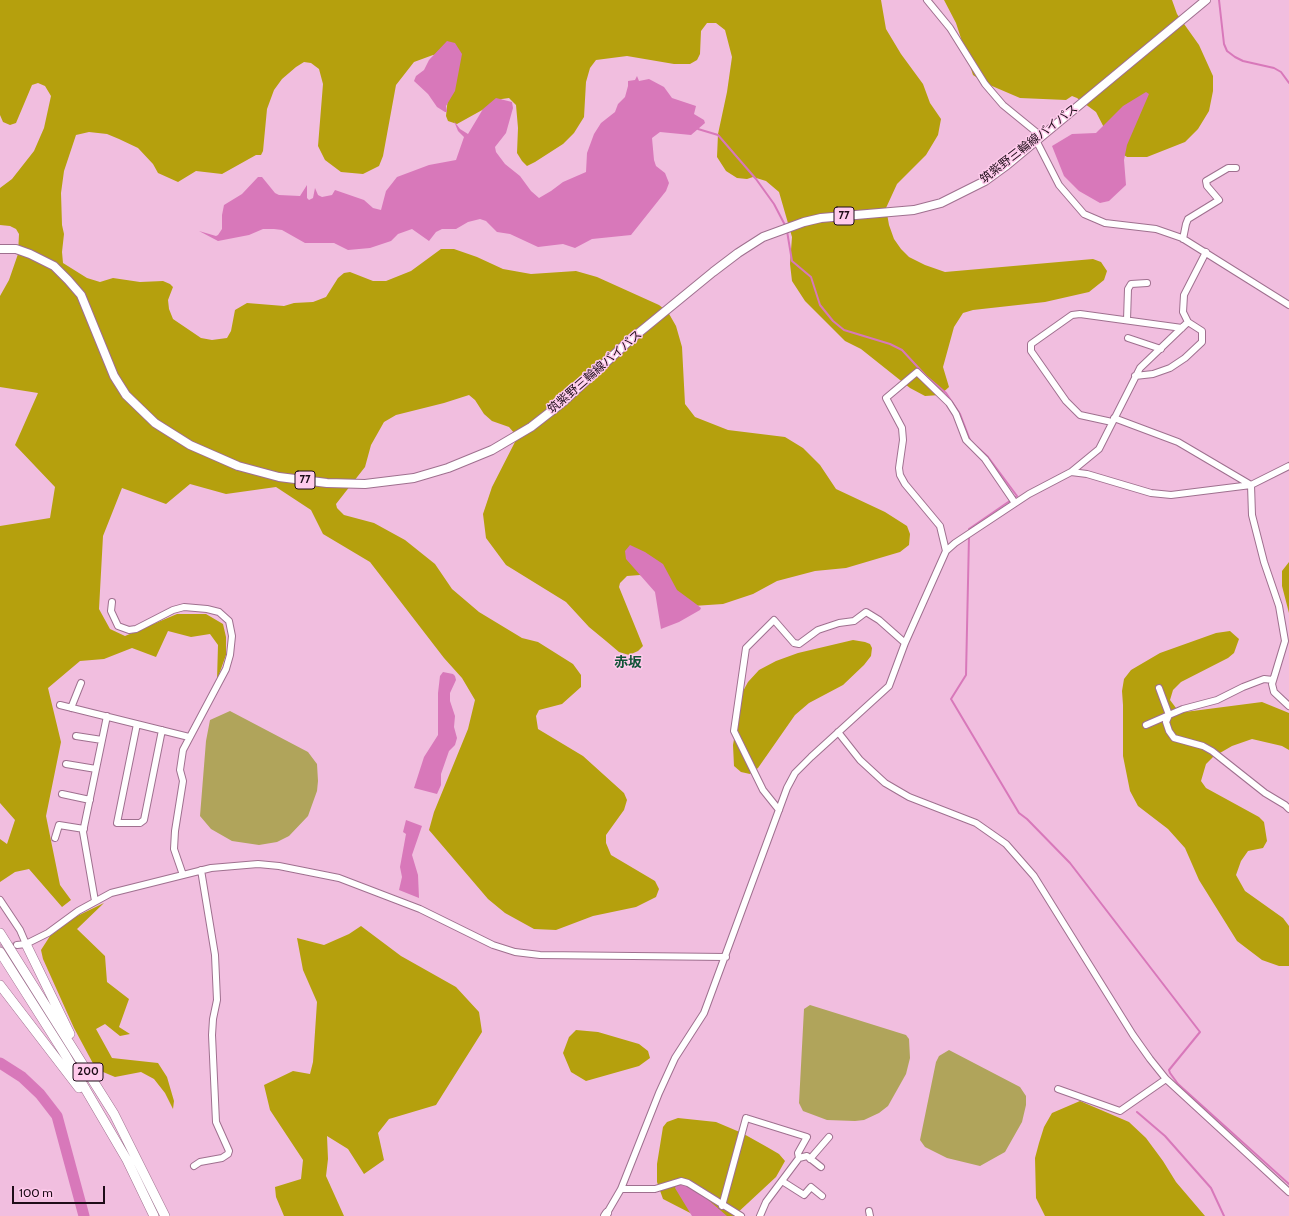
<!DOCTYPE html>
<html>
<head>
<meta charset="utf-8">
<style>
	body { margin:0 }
	#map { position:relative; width:1289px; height:1216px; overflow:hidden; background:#f1bedf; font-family:Cabin,sans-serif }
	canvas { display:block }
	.scale { position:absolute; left:12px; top:1186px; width:93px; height:18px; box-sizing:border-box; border:2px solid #1e0c18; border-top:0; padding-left:5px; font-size:12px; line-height:14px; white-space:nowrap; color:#1e0c18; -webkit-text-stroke:3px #ffcbec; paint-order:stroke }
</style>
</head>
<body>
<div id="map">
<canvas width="1289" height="1216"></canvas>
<div class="scale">100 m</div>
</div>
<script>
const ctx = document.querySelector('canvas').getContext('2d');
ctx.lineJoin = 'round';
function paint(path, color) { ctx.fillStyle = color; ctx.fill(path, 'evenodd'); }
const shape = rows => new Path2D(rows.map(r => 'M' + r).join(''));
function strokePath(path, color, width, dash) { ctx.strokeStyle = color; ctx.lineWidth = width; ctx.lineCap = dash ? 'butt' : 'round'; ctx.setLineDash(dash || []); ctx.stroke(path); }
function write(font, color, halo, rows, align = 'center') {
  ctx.font = font + ' Cabin,"Noto Sans JP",sans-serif'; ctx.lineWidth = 3; ctx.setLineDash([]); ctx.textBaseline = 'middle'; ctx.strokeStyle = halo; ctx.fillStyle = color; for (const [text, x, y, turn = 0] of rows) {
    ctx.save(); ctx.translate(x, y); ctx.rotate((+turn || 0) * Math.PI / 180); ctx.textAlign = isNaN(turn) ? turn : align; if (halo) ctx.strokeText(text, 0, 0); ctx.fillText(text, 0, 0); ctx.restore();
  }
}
paint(shape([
	[230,711,308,752,317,764,318,781,317,791,308,816,289,836,277,842,259,845,232,841,211,829,200,816,206,741,210,720],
	[810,1005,906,1035,909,1039,910,1058,906,1074,888,1106,879,1113,864,1120,855,1121,827,1120,803,1111,799,1103,804,1009],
	[949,1050,1020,1087,1026,1096,1026,1105,1022,1122,1005,1152,980,1166,947,1158,925,1147,920,1140,936,1062,939,1056]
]), '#b0a45b');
paint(shape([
	[0,0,881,0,886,29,901,54,923,84,930,103,941,119,938,135,926,155,897,184,886,208,889,225,894,239,901,249,909,257,925,265,945,272,1093,259,1101,262,1107,271,1104,280,1089,292,1045,302,973,310,963,313,954,327,943,367,949,387,940,395,925,396,910,388,861,349,845,341,805,301,792,281,790,264,792,237,779,192,766,181,753,177,747,179,737,178,726,171,717,157,718,134,727,92,732,57,725,30,716,23,707,23,701,31,700,54,697,60,690,64,674,64,627,56,596,60,590,68,586,82,584,117,574,133,563,144,535,162,527,166,522,161,517,153,518,128,516,105,509,98,502,99,457,124,448,121,446,116,448,97,442,54,433,55,414,62,396,85,383,156,379,166,363,174,341,172,325,160,318,146,323,84,319,69,311,63,304,62,296,67,282,79,274,90,267,109,263,151,261,155,256,155,222,174,196,171,178,182,158,173,153,164,138,148,119,139,107,134,89,132,76,135,64,171,61,193,62,225,64,234,62,252,63,263,87,278,100,282,113,278,140,282,163,281,170,284,173,287,168,300,169,309,173,319,201,338,212,340,227,338,231,331,235,310,247,303,284,306,294,303,313,302,326,297,338,278,344,273,350,272,373,281,386,281,411,271,441,249,454,249,477,257,503,269,531,274,576,271,597,277,659,305,668,312,676,326,682,347,685,404,695,417,728,430,785,437,803,448,820,465,836,489,885,512,907,526,910,534,909,545,900,552,846,568,815,571,777,581,753,594,723,604,693,606,640,575,627,576,620,583,619,587,643,646,638,651,629,655,619,652,606,641,589,627,566,602,506,565,486,538,483,514,492,487,516,440,515,434,509,427,492,421,484,414,475,400,469,395,444,403,396,415,384,422,371,445,365,467,336,504,337,508,344,515,374,523,405,540,435,564,452,589,479,612,522,638,538,642,573,664,581,675,581,687,562,704,539,710,536,716,538,729,583,756,624,793,627,800,624,810,606,835,606,843,611,855,655,881,659,889,656,897,636,907,593,916,556,930,534,929,505,913,488,899,429,830,434,812,468,729,475,700,462,678,444,658,370,562,323,534,311,510,276,487,226,494,190,484,166,504,122,488,103,536,99,609,110,629,125,636,177,614,206,614,223,624,226,637,226,655,217,680,218,645,210,634,191,637,168,631,156,657,132,648,104,659,80,661,48,688,61,742,46,816,60,885,71,900,62,907,29,869,15,872,0,882,0,839,7,844,15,820,0,803,0,526,50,518,55,487,15,445,38,393,0,387,0,296,9,280,18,254,19,234,16,229,10,226,0,225,0,188,12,179,34,151,44,128,51,96,45,86,38,83,32,85,16,123,10,125,3,122,0,115],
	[944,0,1172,0,1177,14,1199,45,1213,76,1213,91,1209,111,1198,129,1185,142,1147,157,1127,157,1115,149,1096,112,1077,98,1072,96,1066,100,1020,98,985,83,973,75,956,23],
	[1289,562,1289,613,1282,586,1282,571],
	[1230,631,1239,639,1234,653,1228,658,1181,682,1173,690,1170,700,1176,708,1185,712,1262,702,1289,713,1289,750,1282,746,1252,739,1232,746,1213,757,1206,764,1201,781,1206,788,1259,817,1264,822,1267,841,1263,848,1248,851,1241,861,1236,875,1245,891,1283,918,1289,926,1289,966,1279,966,1262,960,1237,941,1199,880,1185,848,1168,829,1138,806,1130,791,1123,756,1123,705,1122,691,1124,679,1131,670,1160,653,1216,633],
	[853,640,865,642,870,644,872,648,871,656,864,665,843,685,809,703,795,715,758,768,750,774,741,772,734,766,733,745,742,693,748,682,759,670,776,661,798,653],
	[104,903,77,929,105,956,107,982,129,999,119,1027,130,1034,120,1036,105,1024,96,1029,112,1058,158,1063,167,1077,174,1101,173,1109,165,1093,154,1079,141,1072,115,1077,96,1069,74,1028,43,959,41,950,50,936,73,918],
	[361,926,401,956,456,987,479,1012,482,1032,436,1105,389,1119,378,1133,384,1160,364,1174,348,1149,327,1136,328,1159,326,1176,344,1216,284,1216,276,1197,275,1187,301,1179,303,1160,270,1110,264,1085,293,1071,310,1074,313,1062,317,1002,303,970,297,938,324,945,349,934],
	[576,1030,598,1032,639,1044,648,1051,650,1058,639,1066,586,1081,571,1072,563,1053,569,1037],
	[1080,1101,1129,1122,1146,1138,1163,1161,1176,1182,1205,1216,1045,1216,1036,1198,1035,1158,1039,1143,1044,1127,1052,1113],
	[678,1118,716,1122,742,1133,767,1147,779,1154,785,1161,776,1177,734,1216,696,1216,663,1199,657,1182,657,1164,663,1127,667,1122]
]), '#b5a00d');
paint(shape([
	[447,41,455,43,462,54,455,91,446,106,447,112,445,112,437,107,428,94,414,81,416,76,424,70,429,60],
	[637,76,639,81,649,79,664,87,672,98,696,106,694,114,704,120,705,123,691,135,660,132,652,138,654,160,656,166,665,173,669,183,666,191,631,235,592,239,575,248,563,244,538,247,510,234,497,232,486,221,480,219,468,222,456,229,442,229,436,232,429,241,412,229,398,234,391,241,370,248,348,250,334,243,305,243,282,230,274,229,263,229,249,235,218,241,199,231,216,236,218,235,222,229,222,215,224,205,242,194,258,177,262,177,275,193,279,195,300,196,307,185,307,198,309,200,313,198,315,188,318,195,322,197,332,195,335,190,364,200,373,208,381,210,386,191,397,177,429,165,456,160,464,137,458,131,454,121,460,129,468,134,483,109,496,98,512,102,513,108,506,133,495,147,496,152,505,164,520,176,531,191,539,198,551,191,563,182,586,172,587,153,594,134,601,123,615,112,618,104,625,97,628,86,628,81,635,80],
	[1146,92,1149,94,1127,145,1124,160,1126,185,1109,201,1100,203,1079,191,1064,176,1052,146,1072,134,1096,133,1123,106],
	[630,545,645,552,663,564,677,590,696,604,701,608,700,610,679,622,661,629,655,592,626,559,625,551],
	[443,672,453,674,455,676,456,680,450,693,450,701,455,716,454,727,457,738,455,745,449,751,441,774,441,785,437,794,414,788,424,757,438,735,438,693,440,676],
	[406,820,422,826,412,855,418,875,419,898,399,890,402,877,400,867,406,834,403,832],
	[677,1184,687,1185,706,1198,727,1216,692,1216,675,1188]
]), '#d878ba');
strokePath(shape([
	[1219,0,1224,44,1227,51,1235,57,1243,61,1274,68,1281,72,1289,83],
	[698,129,718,135,756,179,774,204,786,227],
	[787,231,792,261,811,277,820,305,833,321,844,330,890,344,902,350,926,376,946,393,960,414,970,440],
	[969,532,969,529,1017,496,988,457,977,447],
	[969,536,966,675,951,699,1019,813,1027,819,1070,863,1200,1032,1169,1070,1170,1073,1178,1084,1289,1184],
	[1137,1112,1165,1136,1211,1188,1224,1216]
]), '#d878ba', 2);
strokePath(shape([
	[0,1063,22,1077,40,1094,57,1116,84,1216]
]), '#d878ba', 11);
strokePath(shape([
	[0,947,17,945]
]), '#d1a3c1', 6, [6, 3]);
const minor = shape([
	[927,0,950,28,985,84,1003,105,1041,136],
	[1036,140,1059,185,1084,214,1105,223,1156,229,1182,238,1289,305],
	[1183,239,1186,224,1188,219,1219,200,1207,186,1206,181,1228,168,1236,168],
	[1127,320,1128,289,1131,284,1147,283],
	[1128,338,1161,349],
	[1135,376,1153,374,1170,368,1185,358,1202,342,1202,331,1188,322],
	[1114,418,1178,442,1251,485,1252,515,1264,562,1279,606,1285,641,1272,684,1274,692,1289,706],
	[1112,422,1080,415,1066,401,1031,351,1031,344,1072,315,1080,314,1182,328],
	[1071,472,1099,449,1140,368,1188,322,1183,312,1184,295,1206,252],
	[946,551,940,526,905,484,900,475,899,468,903,440,902,428,886,398,917,372,949,403,956,414,966,440,985,459,1015,503],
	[112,602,111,611,118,626,129,630,136,629,173,610,184,607,207,609,219,612,229,621,232,636,230,655,226,669,183,750,180,770,183,781,175,831,174,849,183,875],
	[1273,680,1264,679,1243,687,1217,700,1183,709,1169,715,1166,722,1169,731,1174,738,1203,746,1212,751,1265,793,1285,805,1289,809],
	[60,705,189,737],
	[71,708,81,683],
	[137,724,117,823,140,823,144,820,162,730],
	[1146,725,1169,715,1159,688],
	[838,732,860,760,885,783,909,797,976,823,1006,844,1034,876,1133,1035,1150,1059,1166,1079,1289,1192],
	[76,736,102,740],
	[66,764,96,769],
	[62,794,90,800],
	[779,810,763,790,734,731,746,648,774,620,794,643,799,644,818,630,839,623,854,621,866,612,879,620,905,643],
	[55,838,59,825,84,829],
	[0,900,20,930,26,944],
	[95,901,83,832,107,716],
	[17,945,26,944,48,933,78,911,111,893,211,868,258,864,279,866,339,878,420,909,493,945,515,952,540,955,726,957],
	[1058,1089,1120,1111,1166,1079],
	[810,1159,829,1137],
	[194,1166,200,1162,222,1158,228,1154,229,1151,216,1122,212,1035,213,1019,217,1000,215,955,201,870],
	[782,1181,804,1195,811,1187,822,1196],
	[621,1189,655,1189,681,1181,688,1183,741,1216],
	[722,1206,746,1118,807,1137,798,1153,799,1158],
	[869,1211,870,1216],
	[607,1213,621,1189,659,1093,675,1058,704,1013,787,788,795,773,811,757,889,686,905,643,946,551,955,543,1029,494,1071,472,1087,474,1151,493,1171,495,1251,485,1289,466],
	[760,1216,766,1202,799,1158,807,1156,821,1167]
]);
const major = shape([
	[0,249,16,249,30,254,54,266,68,280,81,295,114,376,126,395,155,423,190,445,238,466,279,477,327,483,365,484,414,478,448,468,492,450,531,427,563,402,630,340,713,272,738,253,763,237,804,222,821,218,914,210,941,203,985,181,1007,165,1206,0],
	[605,1216,607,1213]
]);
const highway = shape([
	[0,933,114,1114,165,1216],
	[26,944,70,1034],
	[0,952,66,1056,127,1160,154,1216],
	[0,985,79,1088]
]);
strokePath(minor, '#9f708f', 8);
strokePath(major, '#9f708f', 10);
strokePath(highway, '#9f708f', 10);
strokePath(minor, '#fff', 6);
strokePath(major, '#fff', 8);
strokePath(highway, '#fff', 9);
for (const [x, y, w] of [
	[844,216,20],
	[305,480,20],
	[88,1072,30]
]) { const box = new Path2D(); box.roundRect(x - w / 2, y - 9, w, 18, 3); ctx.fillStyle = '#ffcbec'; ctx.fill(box); strokePath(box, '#1e0c18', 1); }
write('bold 11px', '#1e0c18', null, [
	["77",844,216],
	["77",305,480],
	["200",88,1072]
]);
write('12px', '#1e0c18', '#ffcbec', [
	["筑紫野三輪線バイパス",1029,144,-38],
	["筑紫野三輪線バイパス",595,372,-41]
]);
write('bold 14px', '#115337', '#ffcbec', [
	["赤坂",628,663]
]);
</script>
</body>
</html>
